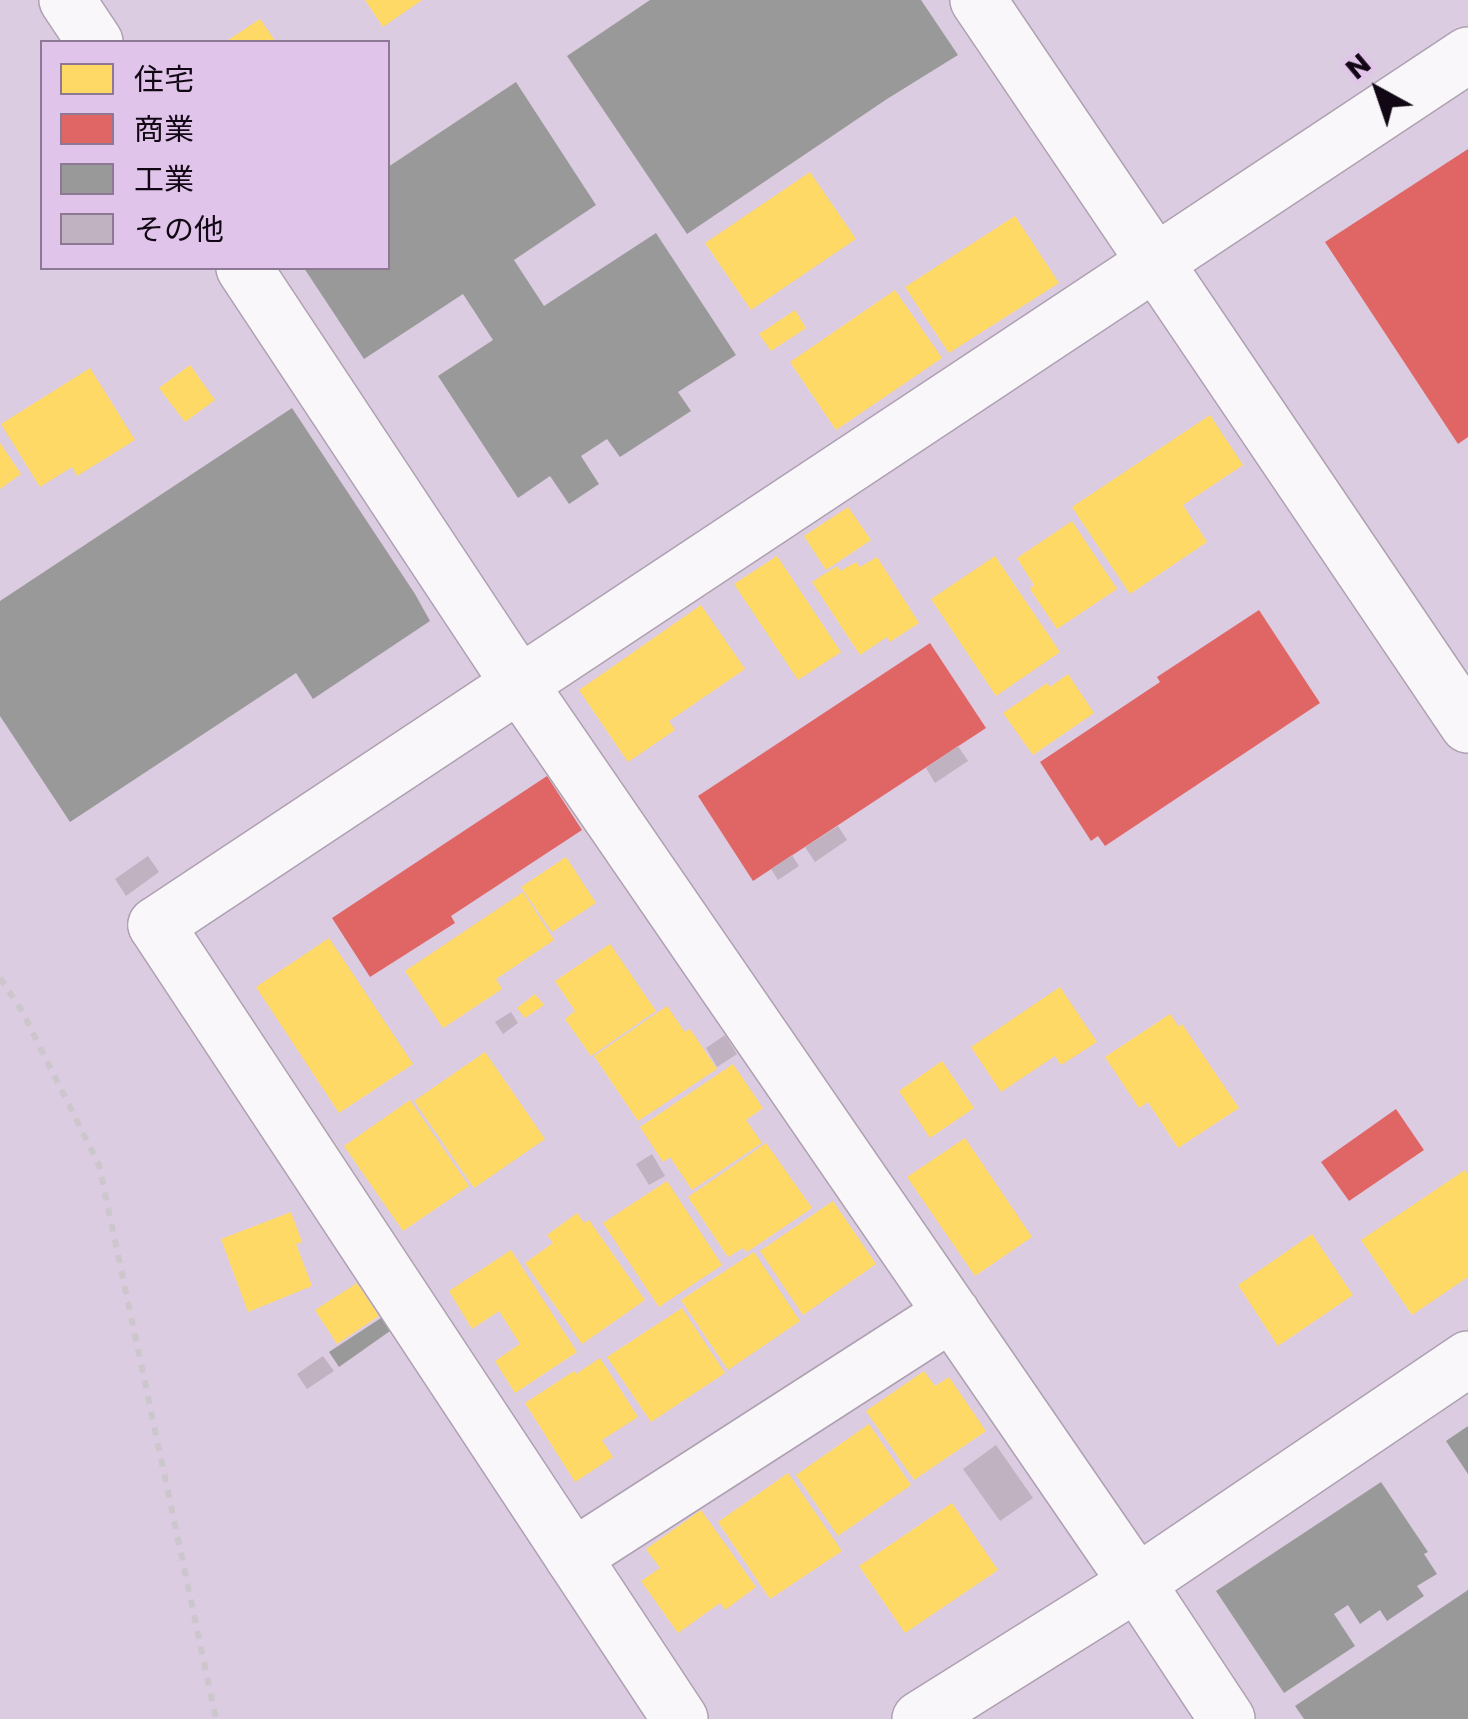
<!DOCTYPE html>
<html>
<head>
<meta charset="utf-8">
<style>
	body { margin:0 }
	#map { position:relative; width:1468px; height:1719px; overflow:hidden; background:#dccce1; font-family:Poppins,"Noto Sans JP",sans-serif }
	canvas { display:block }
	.legend { position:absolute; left:40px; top:40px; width:350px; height:230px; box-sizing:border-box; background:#e1c4e9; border:2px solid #8e7994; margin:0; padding:12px 18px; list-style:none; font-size:30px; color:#120815 }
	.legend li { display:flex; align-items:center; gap:20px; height:50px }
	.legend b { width:50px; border:2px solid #8e7994 }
	.north { position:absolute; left:1328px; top:40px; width:100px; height:100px; -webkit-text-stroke:8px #e1c4e9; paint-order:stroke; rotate:320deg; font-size:28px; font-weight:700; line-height:40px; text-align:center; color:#120815 }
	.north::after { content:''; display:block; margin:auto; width:35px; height:45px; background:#120815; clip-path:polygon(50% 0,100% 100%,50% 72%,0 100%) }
</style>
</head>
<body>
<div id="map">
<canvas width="1468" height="1719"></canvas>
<ul class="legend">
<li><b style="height:28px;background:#ffd966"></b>住宅</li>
<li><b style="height:28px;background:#e06666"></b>商業</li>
<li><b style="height:28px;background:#999"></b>工業</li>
<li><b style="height:28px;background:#c0b2c0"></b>その他</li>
</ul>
<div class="north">N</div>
</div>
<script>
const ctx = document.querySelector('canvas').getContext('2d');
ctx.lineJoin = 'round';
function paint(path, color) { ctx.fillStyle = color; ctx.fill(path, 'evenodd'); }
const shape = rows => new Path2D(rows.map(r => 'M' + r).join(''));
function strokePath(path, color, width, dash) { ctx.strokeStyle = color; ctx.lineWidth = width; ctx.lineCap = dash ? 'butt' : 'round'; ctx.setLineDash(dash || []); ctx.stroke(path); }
paint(shape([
	[365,0,422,0,383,27],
	[260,19,276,42,225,42],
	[810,172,856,239,751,310,705,243],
	[1015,216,1059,283,949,353,905,287],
	[895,290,942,358,836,430,790,362],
	[795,310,806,328,771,351,759,334],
	[190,365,215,400,185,422,159,388],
	[90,368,135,440,77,476,72,467,40,487,1,424],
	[1210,415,1243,465,1183,505,1207,542,1130,594,1072,507],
	[0,443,21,474,0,489],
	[848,507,871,540,826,570,804,536],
	[1072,521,1117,589,1057,629,1030,589,1034,585,1017,558],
	[777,556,841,652,798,680,734,584],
	[995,556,1060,652,996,696,931,599],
	[877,557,919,623,890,642,887,637,860,655,812,582,837,566,840,571,856,562,860,567],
	[701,605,745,669,669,721,675,730,628,762,579,690],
	[1068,674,1094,713,1033,755,1003,713,1047,683,1050,687],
	[566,857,596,903,552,932,521,887],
	[523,892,554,940,496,979,502,989,443,1028,405,971],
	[329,938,413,1064,339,1113,256,987],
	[610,944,656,1011,591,1056,565,1019,575,1011,555,981],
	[1060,987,1097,1042,1061,1065,1055,1056,1001,1092,971,1047],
	[535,994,544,1005,525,1018,517,1008],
	[667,1006,685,1032,690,1029,717,1069,638,1121,594,1056],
	[1170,1014,1179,1027,1182,1024,1239,1108,1178,1148,1148,1102,1139,1108,1105,1057],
	[485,1052,545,1139,474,1188,414,1101],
	[942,1061,974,1108,930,1138,899,1091],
	[733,1064,763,1108,746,1120,762,1143,692,1190,670,1157,663,1162,640,1127],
	[410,1100,469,1186,403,1231,344,1146],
	[965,1138,1032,1237,975,1276,907,1177],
	[766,1143,812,1208,747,1252,743,1248,728,1257,688,1197],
	[1465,1170,1468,1175,1468,1277,1412,1315,1361,1240],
	[667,1181,722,1265,659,1307,603,1223],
	[833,1201,876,1264,803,1315,760,1251],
	[291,1212,302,1242,296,1244,312,1286,248,1312,221,1239],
	[577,1213,584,1223,589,1220,645,1300,582,1344,525,1263,553,1243,547,1235],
	[1312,1234,1353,1295,1278,1346,1238,1285],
	[511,1250,577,1352,515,1393,495,1361,520,1344,499,1311,472,1329,449,1291],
	[754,1252,800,1321,728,1370,681,1300],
	[357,1283,379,1316,337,1344,315,1310],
	[682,1308,725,1373,651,1422,607,1357],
	[600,1358,638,1417,602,1440,613,1457,575,1482,525,1403,574,1371,576,1374],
	[924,1371,935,1386,949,1377,986,1431,914,1480,866,1411],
	[869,1424,911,1485,838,1536,796,1475],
	[788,1473,842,1551,770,1599,718,1522],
	[952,1503,998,1570,905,1633,859,1566],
	[701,1510,756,1587,725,1610,720,1603,678,1633,641,1581,660,1568,646,1549]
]), '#ffd966');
paint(shape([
	[1468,149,1468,437,1458,444,1325,242],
	[1259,610,1320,703,1105,846,1098,836,1091,841,1040,762,1160,682,1157,677],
	[930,643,986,728,753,881,698,796],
	[547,776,582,830,451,916,455,923,370,977,332,918],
	[1396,1109,1424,1150,1349,1201,1321,1162]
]), '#e06666');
paint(shape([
	[650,0,921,0,958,55,887,99,687,234,567,56],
	[516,82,596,205,514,260,544,306,656,233,736,355,678,392,691,411,620,457,607,439,581,456,599,484,569,504,550,476,518,498,438,376,493,340,463,294,364,359,304,268,388,268,388,167],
	[292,408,415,594,430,621,313,699,296,673,70,822,0,716,0,601],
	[381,1318,390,1331,339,1367,329,1352],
	[1468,1426,1468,1474,1446,1441],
	[1381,1482,1428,1552,1424,1554,1437,1574,1417,1586,1424,1596,1387,1621,1380,1610,1360,1624,1348,1605,1334,1614,1355,1646,1284,1693,1216,1591],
	[1468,1590,1468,1719,1304,1719,1295,1706]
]), '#999');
paint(shape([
	[958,746,968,761,935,783,926,768],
	[838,826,847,840,815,862,805,847],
	[792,855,799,866,778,880,771,869],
	[148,856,159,872,126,896,115,879],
	[511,1012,518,1023,503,1034,495,1022],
	[725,1035,737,1054,717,1067,706,1048],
	[652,1154,665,1176,649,1185,636,1164],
	[323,1356,334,1371,307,1389,297,1374],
	[996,1445,1033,1498,1000,1521,963,1469]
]), '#c0b2c0');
const street = shape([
	[67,0,95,42],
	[978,0,1468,725],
	[244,268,520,685,1137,1583],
	[156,925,1468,55],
	[573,1557,952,1313],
	[920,1719,1137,1583,1468,1359]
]);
const secondary = shape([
	[156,925,680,1719],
	[1137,1583,1227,1719]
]);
strokePath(street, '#ada1b1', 58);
strokePath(secondary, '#ada1b1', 58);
strokePath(shape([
	[0,978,22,1011,99,1165,216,1719]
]), '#ccc7cd', 6, [8, 8]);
strokePath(street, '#faf7fa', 55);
strokePath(secondary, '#faf7fa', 55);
</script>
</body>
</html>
